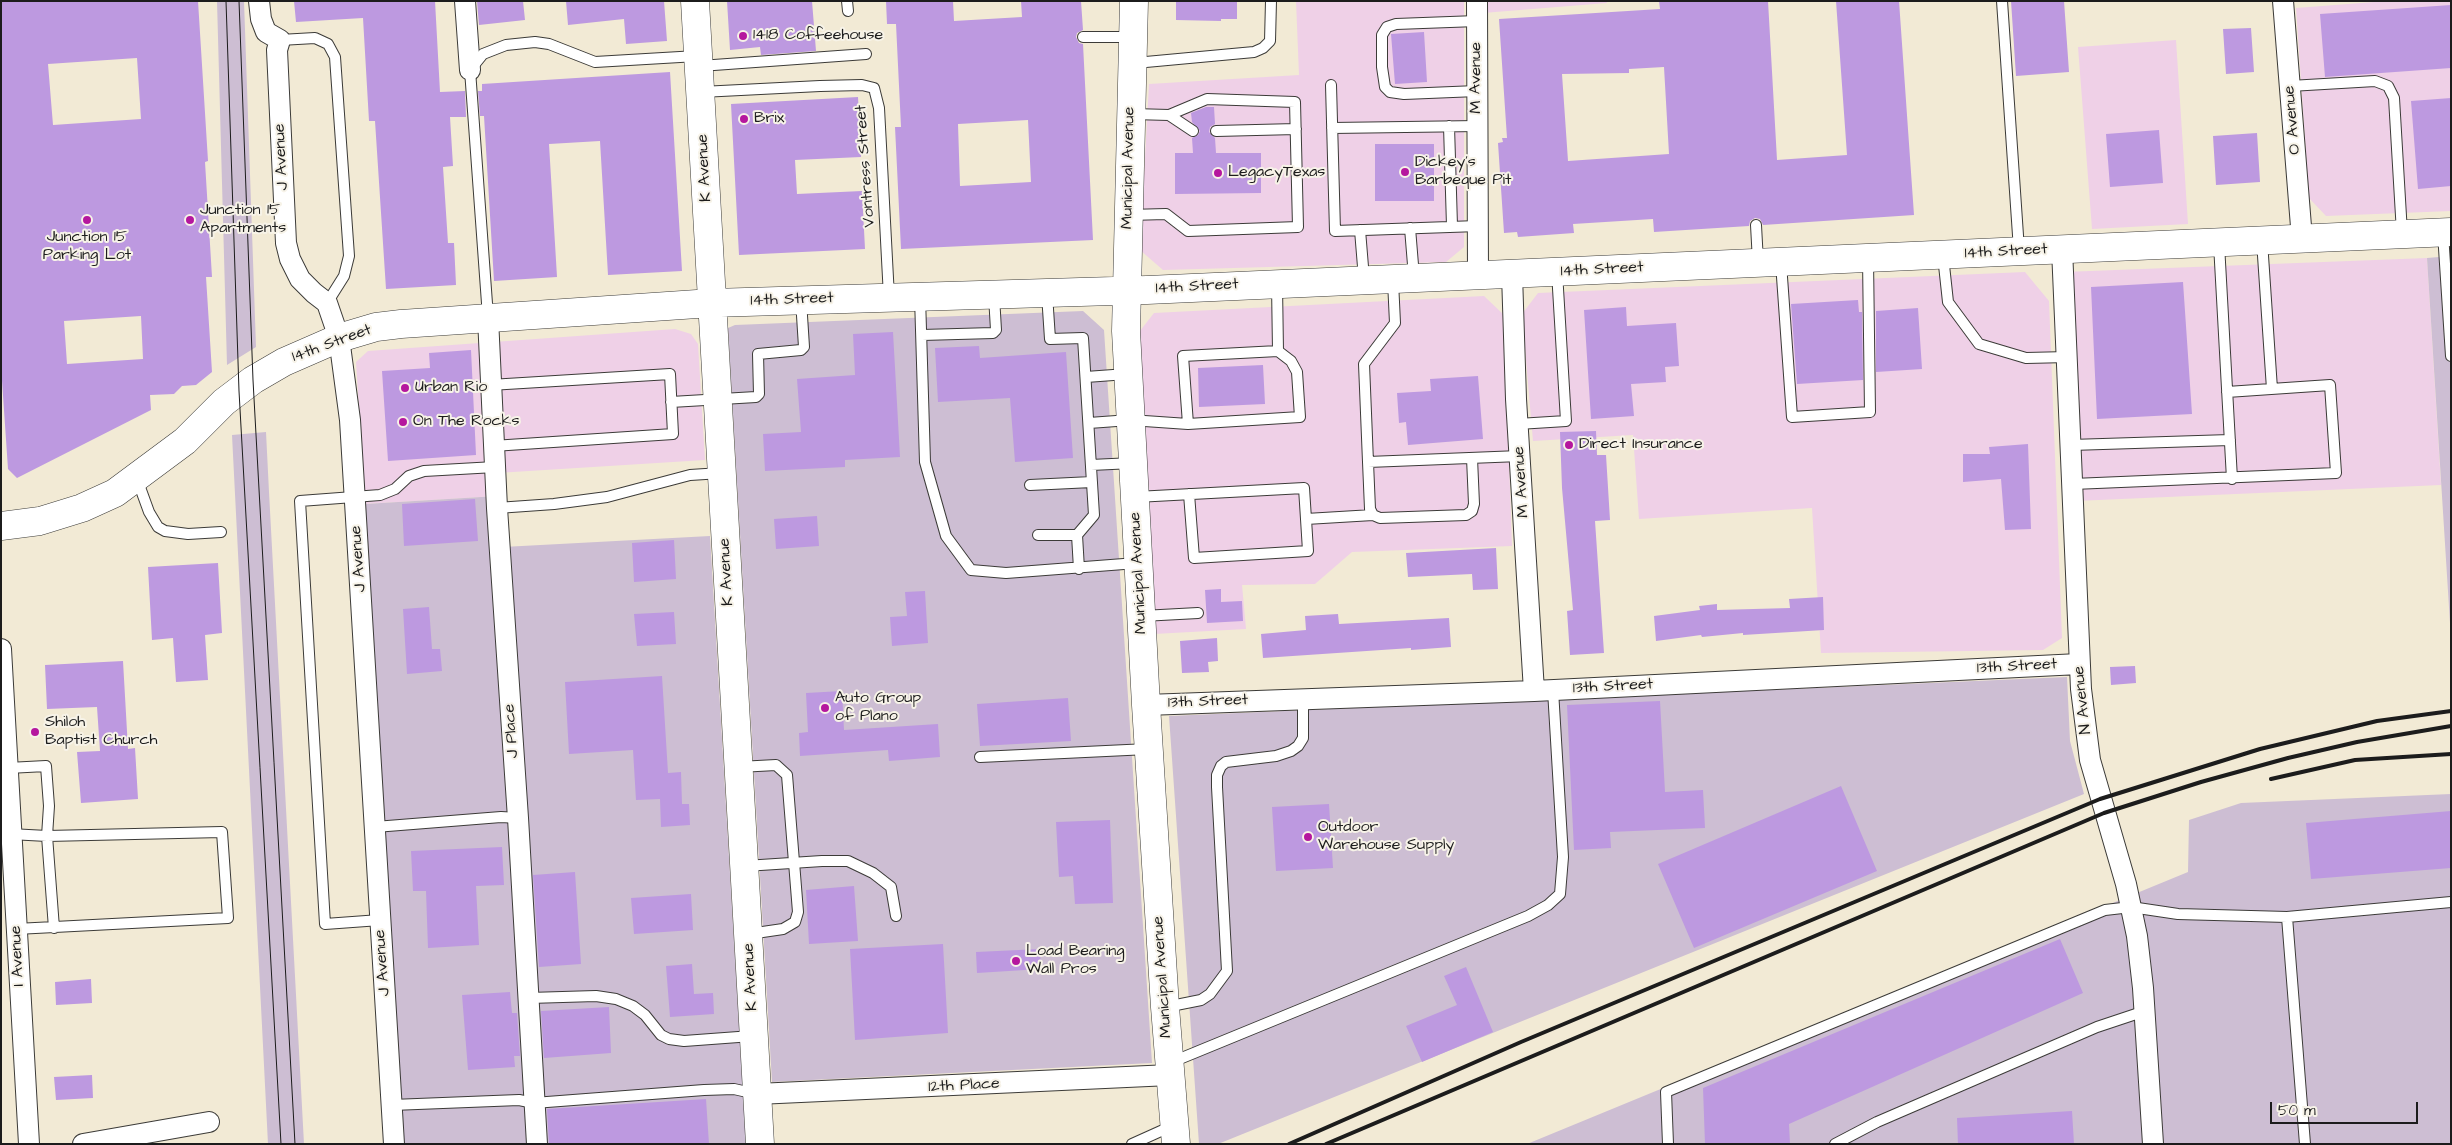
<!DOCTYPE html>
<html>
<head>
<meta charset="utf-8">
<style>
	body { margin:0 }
	#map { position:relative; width:2452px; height:1145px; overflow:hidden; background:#f2ead5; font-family:"Architects Daughter",sans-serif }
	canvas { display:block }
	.frame { position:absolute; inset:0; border:2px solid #1c1c1c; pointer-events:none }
	.scale { position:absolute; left:2270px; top:1102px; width:148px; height:22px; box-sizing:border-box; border:2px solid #1c1c1c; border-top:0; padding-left:6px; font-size:15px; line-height:18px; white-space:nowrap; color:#1c1c1c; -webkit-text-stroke:4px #f7f3e8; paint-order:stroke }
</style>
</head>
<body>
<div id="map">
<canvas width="2452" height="1145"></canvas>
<div class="frame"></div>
<div class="scale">50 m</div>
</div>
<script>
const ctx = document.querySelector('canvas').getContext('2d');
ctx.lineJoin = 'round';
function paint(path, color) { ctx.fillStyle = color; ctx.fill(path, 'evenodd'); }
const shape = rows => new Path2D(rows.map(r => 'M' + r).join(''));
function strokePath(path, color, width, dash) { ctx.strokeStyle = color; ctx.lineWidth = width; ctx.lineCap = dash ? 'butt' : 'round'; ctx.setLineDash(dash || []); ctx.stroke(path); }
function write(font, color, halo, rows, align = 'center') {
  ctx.font = font + ' "Architects Daughter",sans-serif'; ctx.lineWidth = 4; ctx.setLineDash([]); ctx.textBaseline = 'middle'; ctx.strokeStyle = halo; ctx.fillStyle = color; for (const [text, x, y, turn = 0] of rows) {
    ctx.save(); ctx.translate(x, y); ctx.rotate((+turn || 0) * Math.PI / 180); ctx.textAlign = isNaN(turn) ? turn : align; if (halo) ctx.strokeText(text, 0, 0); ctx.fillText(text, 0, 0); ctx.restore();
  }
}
paint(shape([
	[1296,1,1464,1,1464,247,1446,262,1163,270,1140,250,1149,84,1299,75],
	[1483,1,1606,1,1607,3,1483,13],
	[2387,1,2451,1,2451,211,2326,216,2309,198,2296,8],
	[2176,40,2188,224,2092,229,2078,47],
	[2427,258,2441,485,2076,501,2064,272],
	[2025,272,2049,301,2062,638,2043,650,1821,653,1812,508,1639,519,1633,435,1533,441,1522,314,1538,293],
	[1484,296,1504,315,1512,546,1352,552,1315,584,1242,585,1246,629,1154,634,1136,336,1154,313],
	[675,329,691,334,698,344,705,460,497,473,498,496,365,504,356,362,368,351]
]), '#efd0e7');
paint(shape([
	[217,1,244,1,256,347,227,365],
	[2451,256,2451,639,2427,258],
	[1083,311,1104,330,1152,1063,772,1082,728,328,735,325],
	[266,432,269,492,304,1144,268,1144,232,435],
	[498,496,503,547,710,536,746,1144,402,1144,365,504],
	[2067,677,2070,741,2084,794,1218,1144,1199,1144,1169,716],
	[2451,794,2451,1144,1527,1144,2188,872,2189,820,2241,803]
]), '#cdbed3');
paint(shape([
	[1,1,198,1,208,161,205,162,212,277,206,277,212,372,196,385,182,386,174,394,150,395,151,410,17,478,8,469,1,366],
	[137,58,141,119,53,125,48,64],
	[141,316,143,359,67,364,64,321],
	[294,1,435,1,440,92,465,91,466,117,450,117,453,166,443,167,448,243,454,243,456,285,386,289,375,121,369,121,363,18,296,22],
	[477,1,523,1,525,20,479,25],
	[566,1,664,1,667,41,626,44,624,19,568,25],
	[727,1,812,1,816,51,761,55,760,47,730,50],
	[886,1,953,1,954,21,1022,17,1021,1,1081,1,1083,30,1077,33,1076,37,1079,43,1083,44,1093,240,901,249,895,127,901,127,896,24,887,24],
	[1028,120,1031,182,960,186,958,124],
	[1176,1,1237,1,1237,19,1221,19,1221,21,1176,20],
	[1659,1,1768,1,1777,160,1847,155,1836,1,1899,1,1914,215,1763,225,1760,219,1755,218,1750,221,1749,226,1654,232,1653,219,1573,224,1574,233,1518,237,1517,232,1504,233,1498,143,1503,142,1502,138,1507,138,1499,19,1660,9],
	[1664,67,1669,154,1568,161,1562,74,1629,73,1629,69],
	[2011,1,2064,1,2069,72,2016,76],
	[2451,5,2451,68,2325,77,2320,14],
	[2251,28,2254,72,2226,74,2223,29],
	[1424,32,1427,82,1395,84,1391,34],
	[670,72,682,271,608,275,600,141,549,144,557,277,494,281,484,116,480,116,478,91,482,91,482,84],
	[858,97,861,157,795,160,797,194,862,191,865,249,739,255,731,104],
	[2451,98,2451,186,2418,189,2411,101],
	[1206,107,1214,107,1215,124,1210,127,1209,132,1215,138,1216,153,1261,153,1261,193,1175,194,1175,153,1193,153,1192,138,1198,135,1200,131,1192,122,1191,113],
	[2159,130,2163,183,2110,187,2106,134],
	[2257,133,2260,182,2216,185,2213,136],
	[1375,144,1434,144,1434,201,1375,201],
	[2183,282,2192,414,2097,419,2091,287],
	[1858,300,1859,312,1862,312,1863,380,1797,384,1791,304],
	[1626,307,1627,326,1676,323,1679,366,1665,367,1666,382,1631,384,1634,416,1591,419,1584,310],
	[1918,308,1922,369,1876,372,1876,311],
	[893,332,900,457,845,460,845,467,765,471,763,434,801,432,797,379,855,375,853,334],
	[979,346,980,358,1066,352,1073,458,1015,462,1010,398,938,402,935,348],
	[471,350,476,455,388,461,382,371,430,368,429,353],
	[1263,365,1265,404,1199,407,1198,368],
	[1478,376,1483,439,1408,445,1406,422,1399,423,1397,393,1431,391,1430,379],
	[1596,431,1597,455,1606,455,1610,520,1595,521,1604,653,1570,655,1567,611,1573,610,1562,488,1560,432],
	[2028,444,2031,529,2005,530,2001,479,1963,482,1963,454,1990,454,1989,447],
	[475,499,478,541,404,546,402,504],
	[817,516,819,546,776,549,774,519],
	[674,540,676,579,634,582,632,543],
	[1496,548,1498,589,1473,590,1472,574,1408,577,1406,553],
	[218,563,222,633,205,635,208,680,176,682,173,638,152,640,148,567],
	[1221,589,1221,602,1242,601,1243,621,1207,623,1205,590],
	[925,591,928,643,892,646,890,617,907,616,905,592],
	[1823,597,1824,630,1743,635,1743,633,1702,637,1701,635,1656,641,1654,616,1700,610,1699,606,1717,604,1717,610,1790,608,1789,599],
	[429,607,432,649,440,649,442,671,407,674,403,609],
	[674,612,676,644,637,646,634,614],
	[1338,614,1339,624,1449,618,1451,647,1411,650,1411,648,1263,658,1261,634,1306,630,1305,616],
	[1217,638,1218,661,1208,662,1209,672,1182,673,1180,641],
	[123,661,128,749,135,748,138,799,81,803,77,752,100,751,97,707,47,709,45,665],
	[2135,666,2136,683,2111,685,2110,667],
	[662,676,668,773,681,772,682,804,689,804,690,825,661,827,660,799,636,800,633,750,569,754,565,682],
	[842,691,844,730,938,724,940,757,889,761,888,750,800,756,799,733,808,732,806,693],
	[1068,698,1071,741,980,746,977,704],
	[1660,701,1665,792,1703,790,1705,828,1610,832,1611,848,1574,850,1567,705],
	[1841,786,1877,871,1694,948,1658,864],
	[1329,804,1333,868,1276,871,1272,807],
	[2451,811,2451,868,2311,879,2306,823],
	[1110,820,1113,903,1075,904,1073,876,1059,877,1056,822],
	[502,847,504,885,476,886,479,945,428,948,426,891,413,891,411,851],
	[575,872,581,964,539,967,533,875],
	[854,886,858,941,809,944,806,890],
	[691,894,693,930,634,934,631,898],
	[2060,939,2083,993,1789,1124,1790,1144,1705,1144,1703,1088],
	[943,944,948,1033,855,1040,850,949],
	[1040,949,1041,969,977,973,976,952],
	[692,964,694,994,713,993,714,1014,670,1017,666,966],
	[1466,967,1493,1032,1422,1062,1406,1026,1457,1005,1444,976],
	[91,979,92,1003,56,1005,55,982],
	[510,992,512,1013,517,1013,520,1056,514,1056,515,1067,468,1070,462,995],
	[609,1007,611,1053,544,1058,541,1011],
	[92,1075,93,1098,56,1100,54,1077],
	[706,1099,709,1144,549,1144,547,1109],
	[2072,1111,2074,1144,1958,1144,1957,1118]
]), '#bd99e0');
const lane = shape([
	[847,1,848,11],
	[2002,1,2019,250],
	[1477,21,1396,24,1387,27,1382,35,1382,67,1385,87,1390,92,1404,94,1477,91],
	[1083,37,1132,37],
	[280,40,315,38,328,44,335,57,349,256,344,276,327,303],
	[1135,63,1254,52,1263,48,1270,41,1271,1],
	[700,66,866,54],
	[1331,85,1335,231,1478,226],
	[2290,86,2375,81,2388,86,2394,98,2402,233],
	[701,92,820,86,862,85,874,88,879,108,889,297],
	[1169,115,1193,131],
	[1449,126,1452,226],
	[1332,128,1478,126],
	[1216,131,1296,129],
	[1129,215,1166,214,1188,231,1298,227,1295,102,1207,99,1169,115,1133,114],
	[1756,225,1758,262],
	[1410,228,1414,277],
	[1360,230,1364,279],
	[2443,233,2451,356],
	[2262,241,2272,389],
	[2219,244,2232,479],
	[1943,256,1948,302,1979,344,2026,358,2068,357],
	[1781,263,1792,417,1870,412,1868,259],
	[1393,281,1395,323,1364,364,1368,462,1520,456],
	[1047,294,1050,339,1083,338,1094,515,1077,535,1079,569],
	[920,297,925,462,946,536,971,570,1006,573,1137,563],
	[488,317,470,70,483,54,506,45,535,42,549,44,595,62,697,56],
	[922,335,993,333,996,330,994,296],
	[1086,377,1127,374],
	[490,385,670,374,673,434,493,446],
	[671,402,756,397,759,394,758,354,801,350,804,347,801,300],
	[1089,423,1130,420,1188,424,1183,356,1278,351,1277,285],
	[1188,424,1300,417,1297,372,1291,361,1278,351],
	[1518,424,1566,421,1557,272],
	[2071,445,2230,440],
	[1368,462,1370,509,1373,515,1380,518,1466,515,1472,511,1474,504,1472,458],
	[1091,465,1133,463],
	[137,479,149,512,158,527,165,531,188,534,221,532],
	[2073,484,2336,473,2330,385,2227,392],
	[1030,485,1092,482],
	[1189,494,1194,558,1308,551,1306,519],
	[1136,497,1304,488,1306,519,1373,515],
	[497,508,554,504,607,497,690,475,721,473],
	[1038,535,1077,535],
	[1142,616,1198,613],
	[980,757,1148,749],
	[739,767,776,765,787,775,798,912,795,922,783,929,749,934],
	[8,768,46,766,49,806,47,836,54,928],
	[375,827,501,817,518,818],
	[10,834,47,836,222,832,228,918,16,929],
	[745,866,822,861,848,861,873,873,891,887,896,916],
	[2287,917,2305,1144],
	[380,920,325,924,300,501,380,495,395,489,409,476,424,471,495,467],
	[529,998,596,996,616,999,633,1006,645,1015,661,1035,669,1039,684,1041,752,1036],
	[1166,1007,1201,1000,1210,994,1227,971,1217,787,1217,775,1221,766,1226,762,1276,756,1291,751,1298,746,1303,738,1303,699],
	[1172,1062,1528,916,1548,905,1560,894,1563,857,1553,690],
	[392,1105,519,1100,534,1103,704,1090,734,1089,756,1094],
	[1132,1144,1172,1126],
	[1668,1144,1666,1092,2105,910,2131,907,2178,914,2287,917,2451,902],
	[1835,1144,1877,1122,2097,1027,2145,1011]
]);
const street = shape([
	[259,1,261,19,266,32,280,40,277,50,286,243,290,259,300,279,314,293,327,303,339,338,350,420,394,1144],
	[465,1,470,70],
	[1477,1,1478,275],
	[2283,1,2302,239],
	[2062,249,2081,689,2090,760,2126,884,2137,936,2143,988,2153,1144],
	[1512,274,1516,399,1534,691],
	[488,318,497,508,518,818,537,1144],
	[1,649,29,1144],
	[1146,705,1534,691,2079,664],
	[757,1094,1170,1075],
	[83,1144,209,1122]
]);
const secondary = shape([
	[695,1,760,1144],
	[1134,1,1126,331,1146,705,1165,1007,1176,1144],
	[1,526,40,521,82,508,115,493,185,441,224,402,253,380,284,362,339,338,376,327,401,324,712,303,1147,290,2451,232]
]);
strokePath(lane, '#3c3b38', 12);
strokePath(street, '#3c3b38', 22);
strokePath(secondary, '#3c3b38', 29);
strokePath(lane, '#fff', 10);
strokePath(street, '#fff', 20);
strokePath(secondary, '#fff', 28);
strokePath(shape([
	[226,1,239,391,281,1144],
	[239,1,253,380,295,1144]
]), '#1c1c1c', 1);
strokePath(shape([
	[2271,779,2355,760,2451,754],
	[1289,1144,1521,1042,2100,799,2260,749,2377,721,2451,711],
	[1326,1144,2104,813,2201,782,2288,758,2357,742,2451,726]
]), '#1c1c1c', 4);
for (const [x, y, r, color] of [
	[743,36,5,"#b5179e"],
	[744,119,5,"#b5179e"],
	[1405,172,5,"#b5179e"],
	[1218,173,5,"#b5179e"],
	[87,220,5,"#b5179e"],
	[190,220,5,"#b5179e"],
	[405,388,5,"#b5179e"],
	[403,422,5,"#b5179e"],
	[1569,445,5,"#b5179e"],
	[825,708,5,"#b5179e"],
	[35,732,5,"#b5179e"],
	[1308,837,5,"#b5179e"],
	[1016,961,5,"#b5179e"]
]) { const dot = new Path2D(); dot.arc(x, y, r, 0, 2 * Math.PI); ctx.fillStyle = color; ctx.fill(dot); strokePath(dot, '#f7f3e8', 2); }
write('16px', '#1c1c1c', '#f7f3e8', [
	["1418 Coffeehouse",753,36],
	["Brix",754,119],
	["Dickey's",1415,163],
	["Barbeque Pit",1415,181],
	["LegacyTexas",1228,173],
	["Junction 15",200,211],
	["Apartments",200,229],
	["Junction 15",87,238,"center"],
	["Parking Lot",87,256,"center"],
	["Urban Rio",415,388],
	["On The Rocks",413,422],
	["Direct Insurance",1579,445],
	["Auto Group",835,699],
	["of Plano",835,717],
	["Shiloh",45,723],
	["Baptist Church",45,741],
	["Outdoor",1318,828],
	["Warehouse Supply",1318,846],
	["Load Bearing",1026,952],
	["Wall Pros",1026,970]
], 'left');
write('16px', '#1c1c1c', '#f7f3e8', [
	["M Avenue",1477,78,-90],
	["O Avenue",2293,120,-95],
	["J Avenue",282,157,-93],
	["Vontress Street",866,166,-94],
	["K Avenue",705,168,-93],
	["Municipal Avenue",1129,168,-89],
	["14th Street",2006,252,-3],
	["14th Street",1602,270,-3],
	["14th Street",1197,287,-3],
	["14th Street",792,300,-2],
	["14th Street",332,344,-20],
	["M Avenue",1522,482,-94],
	["J Avenue",359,559,-94],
	["K Avenue",727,572,-93],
	["Municipal Avenue",1139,573,-93],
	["13th Street",2017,667,-3],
	["13th Street",1613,687,-3],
	["N Avenue",2083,700,-96],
	["13th Street",1208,702,-2],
	["J Place",512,731,-94],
	["I Avenue",18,956,-93],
	["J Avenue",383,963,-94],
	["K Avenue",751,977,-93],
	["Municipal Avenue",1163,977,-94],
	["12th Place",964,1086,-3]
]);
</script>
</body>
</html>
